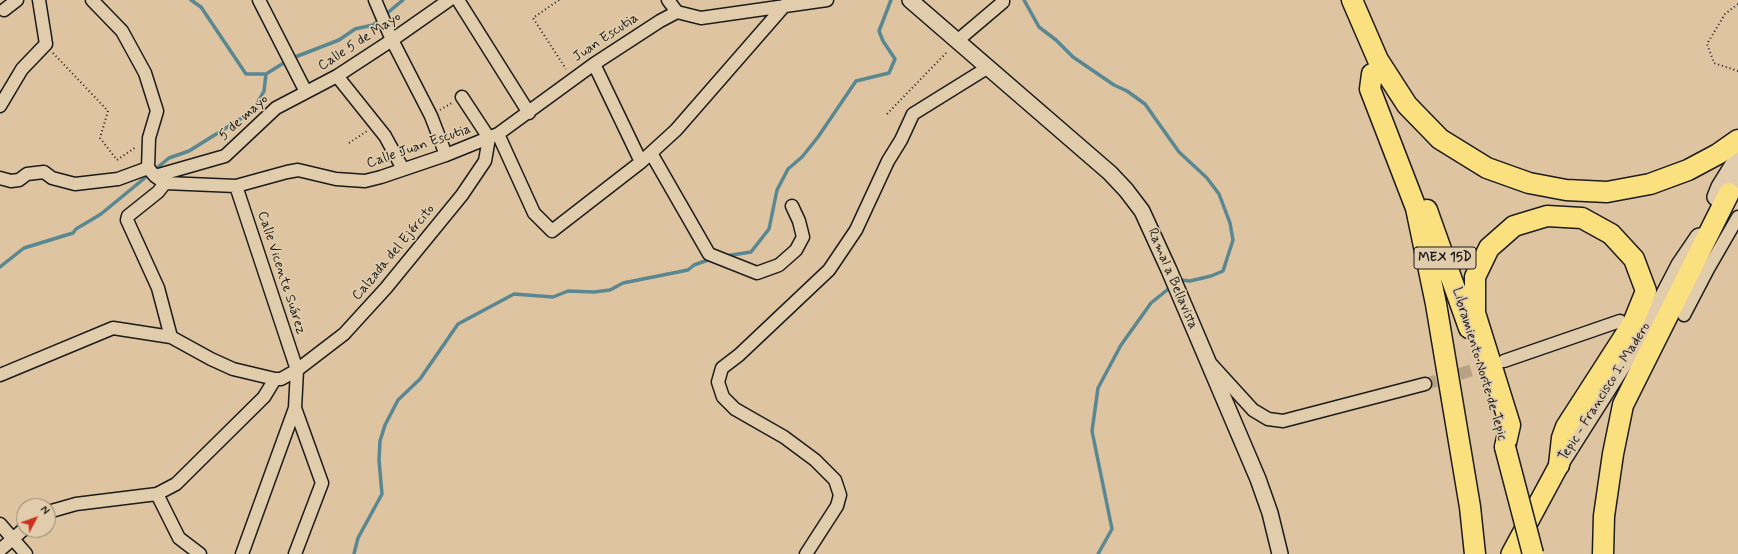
<!DOCTYPE html>
<html>
<head>
<meta charset="utf-8">
<style>
	body { margin:0 }
	#map { position:relative; width:1738px; height:554px; overflow:hidden; background:#dec4a0; font-family:Mynerve,sans-serif }
	canvas { display:block }
	.north { position:absolute; left:16px; top:498px; width:40px; height:40px; box-sizing:border-box; background:#e1ccab; border:1px solid #928672; border-radius:50%; rotate:49deg; font-size:11px; font-weight:700; line-height:16px; text-align:center; color:#1c1c1c }
	.north::after { content:''; display:block; margin:auto; width:14px; height:18px; background:#c8321e; clip-path:polygon(50% 0,100% 100%,50% 72%,0 100%) }
</style>
</head>
<body>
<div id="map">
<canvas width="1738" height="554"></canvas>
<div class="north">N</div>
</div>
<script>
const ctx = document.querySelector('canvas').getContext('2d');
ctx.lineJoin = 'round';
const shape = rows => new Path2D(rows.map(r => 'M' + r).join(''));
function strokePath(path, color, width, dash) { ctx.strokeStyle = color; ctx.lineWidth = width; ctx.lineCap = dash ? 'butt' : 'round'; ctx.setLineDash(dash || []); ctx.stroke(path); }
function write(font, color, halo, rows, align = 'center') {
  ctx.font = font + ' Mynerve,sans-serif'; ctx.lineWidth = 3.5; ctx.setLineDash([]); ctx.textBaseline = 'middle'; ctx.strokeStyle = halo; ctx.fillStyle = color; for (const [text, x, y, turn = 0] of rows) {
    ctx.save(); ctx.translate(x, y); ctx.rotate((+turn || 0) * Math.PI / 180); ctx.textAlign = isNaN(turn) ? turn : align; if (halo) ctx.strokeText(text, 0, 0); ctx.fillText(text, 0, 0); ctx.restore();
  }
}
strokePath(shape([
	[191,0,201,7,246,74,266,74],
	[1024,0,1039,27,1056,40,1073,57,1114,85,1127,91,1145,104,1179,152,1207,178,1219,194,1230,223,1233,240,1223,271,1211,276,1190,281,1181,280,1178,281],
	[725,256,751,252,769,229,777,190,788,169,802,157,818,137,856,81,889,73,895,59,883,41,879,31,891,0],
	[0,267,24,248,73,233,76,229,101,214,169,158,189,151,253,111,264,91,266,74,290,59,339,40,355,29,373,25,403,0],
	[354,554,358,538,382,494,379,460,380,441,385,425,398,400,420,379,458,324,514,294,553,297,568,291,594,292,610,290,623,283,688,270,694,265,711,259],
	[1098,554,1112,529,1092,431,1098,388,1121,345,1151,303,1172,286]
]), '#598792', 3.5);
strokePath(shape([
	[1425,384,1497,363]
]), '#b7a286', 12, [12, 6]);
const minor = shape([
	[92,0,122,31,145,73,157,111,149,138,148,168,155,176,165,183,236,186,287,172,298,170,336,179,365,181,381,177,446,155,498,134,594,64,660,21,677,12,701,18,827,0],
	[259,0,306,92],
	[375,0,392,40,431,116,446,155],
	[458,0,529,113],
	[668,0,677,12],
	[4,10,17,0],
	[957,41,1003,2,1003,0],
	[594,64,641,162],
	[337,76,385,136,403,169],
	[462,97,489,138],
	[0,106,22,69,46,44,39,0],
	[498,134,534,213,552,231,641,162,676,130,785,5],
	[651,153,709,254,757,273,779,265,796,250,803,237,799,221,792,206],
	[155,176,225,156,276,108,337,76,392,40,449,0],
	[0,178,11,181,19,180,27,174,44,172,52,178,75,184,118,179,148,168],
	[165,183,158,192,128,216,127,220,158,288,171,337],
	[236,186,297,370,295,408,242,554],
	[1684,315,1708,269,1738,217],
	[1504,361,1620,321],
	[1212,365,1253,410,1268,419,1283,421,1425,384],
	[0,375,113,328,171,337,211,359,233,369,275,379],
	[295,408,322,483,295,554],
	[157,494,179,538,200,554],
	[48,512,76,504,157,494,176,484,264,397,275,379,281,379,297,370,344,334,386,288,462,195,485,161,489,138],
	[0,524,26,554],
	[0,550,24,529],
	[806,554,837,506,840,495,835,480,815,460,784,437,735,409,723,397,718,382,722,368,739,355,829,270,856,230,888,161,901,140,913,114,987,68]
]);
const tertiary = shape([
	[910,0,1110,173,1126,190,1142,211,1169,270,1258,479,1270,513,1280,554]
]);
const secondary = shape([
	[1716,197,1720,187,1738,158],
	[1722,204,1738,181],
	[1559,465,1654,315,1680,265,1699,237]
]);
const primary = shape([
	[1511,554,1559,465]
]);
const trunk = shape([
	[1352,0,1378,60,1407,105,1440,139,1487,168,1529,183,1566,190,1607,192,1650,184,1688,170,1718,154,1738,140],
	[1372,74,1370,89,1416,208,1436,304,1470,507,1475,554],
	[1427,210,1469,328],
	[1505,447,1510,425,1475,313,1475,277,1489,248,1514,226,1547,216,1582,218,1611,234,1634,259,1646,291,1633,323,1566,427,1562,438,1559,465],
	[1603,554,1604,516,1613,454,1623,405,1729,193]
]);
strokePath(minor, '#1c1c1c', 15);
strokePath(tertiary, '#1c1c1c', 18);
strokePath(secondary, '#1c1c1c', 20);
strokePath(primary, '#1c1c1c', 22);
strokePath(trunk, '#1c1c1c', 23);
strokePath(shape([
	[559,0,533,18,566,69],
	[1738,4,1725,14,1707,44,1714,63,1738,71],
	[53,53,108,111,100,138,117,160,136,147],
	[440,110,452,103],
	[887,114,948,51],
	[349,143,367,131]
]), '#1c1c1c', 2, [1, 3]);
strokePath(minor, '#e1ccab', 12);
strokePath(tertiary, '#e1ccab', 15);
strokePath(secondary, '#e1ccab', 17);
strokePath(primary, '#fbe080', 19);
strokePath(trunk, '#fbe080', 20);
const trunkBridge = shape([
	[1505,447,1533,554]
]);
strokePath(trunkBridge, '#1c1c1c', 23, []);
strokePath(trunkBridge, '#fbe080', 20);
for (const [x, y, w] of [
	[1445,258,62]
]) { const box = new Path2D(); box.roundRect(x - w / 2, y - 11, w, 22, 3); ctx.fillStyle = '#e1ccab'; ctx.fill(box); strokePath(box, '#1c1c1c', 1); }
write('bold 13px', '#1c1c1c', null, [
	["MEX 15D",1445,258]
]);
write('14px', '#1c1c1c', '#e1ccab', [
	["Juan Escutia",606,38,-34],
	["Calle 5 de Mayo",360,42,-33],
	["5 de mayo",244,118,-42],
	["Calle Juan Escutia",419,147,-19],
	["Calzada del Ejército",394,253,-50],
	["Calle Vicente Suárez",281,273,72],
	["Ramal a Bellavista",1172,279,67],
	["Libramiento Norte de Tepic",1479,364,73],
	["Tepic - Francisco I. Madero",1605,392,-58]
]);
</script>
</body>
</html>
